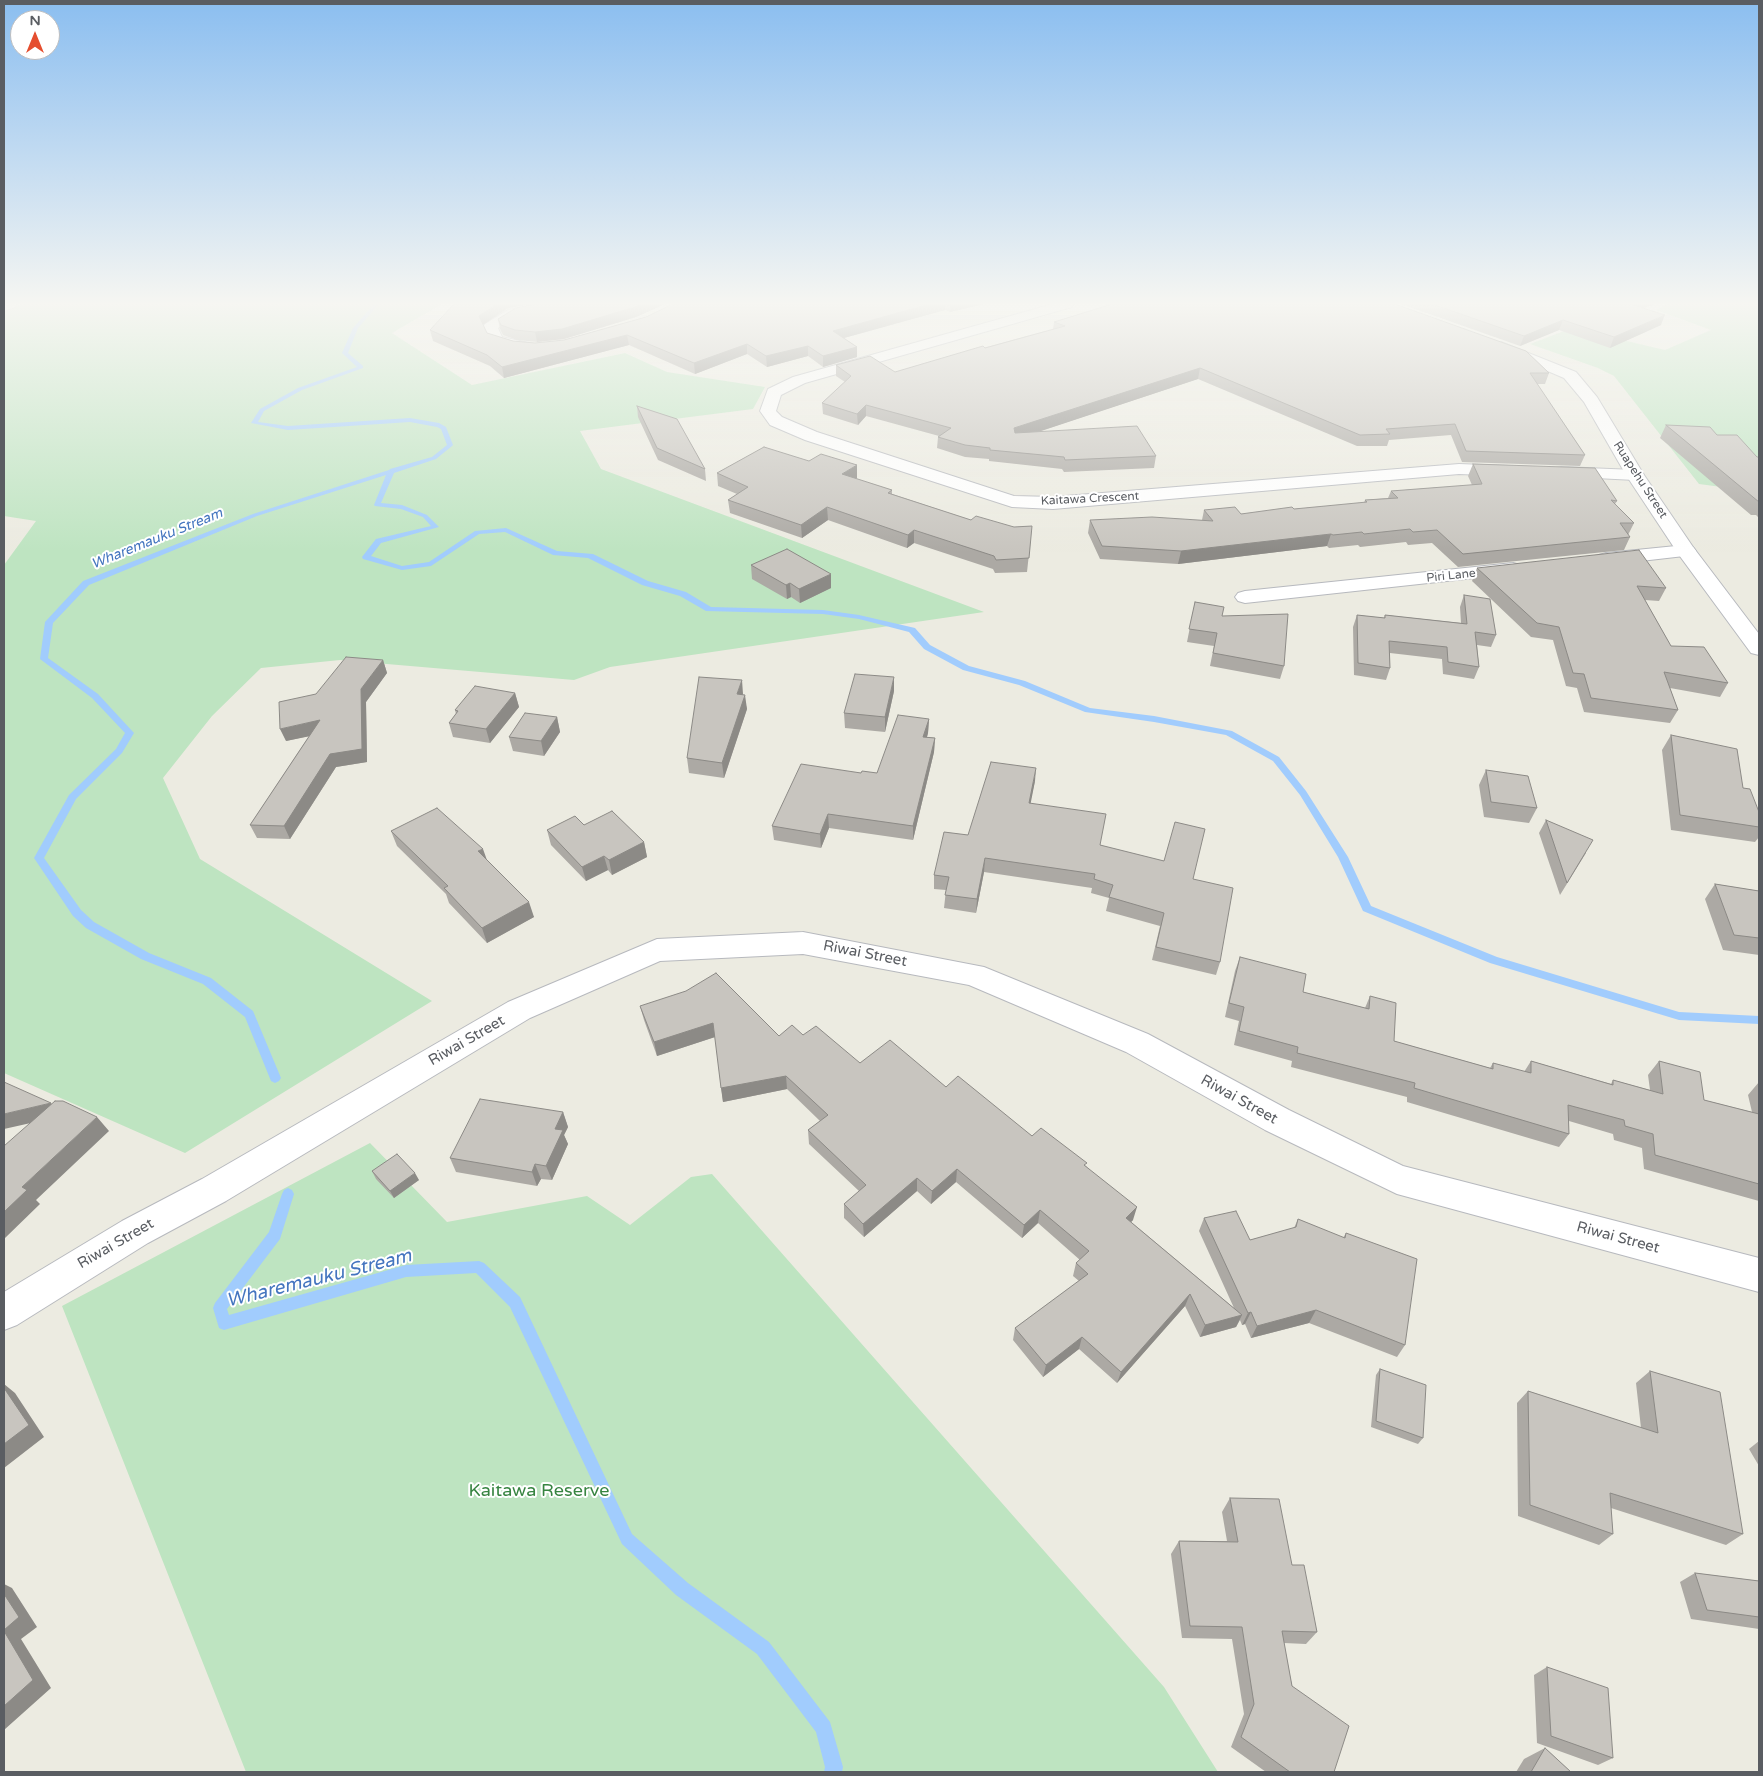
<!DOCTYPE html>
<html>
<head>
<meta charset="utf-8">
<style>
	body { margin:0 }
	#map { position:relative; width:1763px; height:1776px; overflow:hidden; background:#ecebe1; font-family:"Varela Round",sans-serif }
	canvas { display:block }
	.frame { position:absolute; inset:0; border:5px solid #5a5d62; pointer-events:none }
	.north { position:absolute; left:10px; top:10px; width:50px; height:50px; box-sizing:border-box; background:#fff; border:1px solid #bdbec0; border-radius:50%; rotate:0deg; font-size:14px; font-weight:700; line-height:20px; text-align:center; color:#5a5d62 }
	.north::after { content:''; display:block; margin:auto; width:18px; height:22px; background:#e54e2f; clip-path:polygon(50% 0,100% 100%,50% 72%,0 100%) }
</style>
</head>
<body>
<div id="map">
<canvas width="1763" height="1776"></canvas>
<div class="frame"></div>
<div class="north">N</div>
</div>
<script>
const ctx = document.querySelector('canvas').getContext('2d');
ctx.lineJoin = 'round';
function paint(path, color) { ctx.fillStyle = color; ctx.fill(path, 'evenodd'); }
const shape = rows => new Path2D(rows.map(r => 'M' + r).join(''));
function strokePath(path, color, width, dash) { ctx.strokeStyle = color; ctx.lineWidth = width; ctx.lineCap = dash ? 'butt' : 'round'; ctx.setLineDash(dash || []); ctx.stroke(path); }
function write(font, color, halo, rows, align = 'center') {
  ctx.font = font + ' "Varela Round",sans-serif'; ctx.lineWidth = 4; ctx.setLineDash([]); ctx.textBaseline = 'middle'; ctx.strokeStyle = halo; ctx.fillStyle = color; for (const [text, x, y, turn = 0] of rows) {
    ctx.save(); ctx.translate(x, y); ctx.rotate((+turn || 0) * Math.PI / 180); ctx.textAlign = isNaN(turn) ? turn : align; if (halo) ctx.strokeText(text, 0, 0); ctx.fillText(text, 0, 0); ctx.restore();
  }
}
paint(shape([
	[21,304,442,304,392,333,472,385,625,353,667,372,765,387,753,409,580,431,601,469,984,612,610,667,574,680,340,660,261,668,212,716,163,778,200,859,432,1001,185,1153,4,1073,4,565,36,521,4,516,4,312],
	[1668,304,1759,304,1759,492,1699,484,1614,376,1598,368,1530,344,1572,328,1665,350,1711,330,1656,310],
	[370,1143,447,1222,587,1196,630,1225,691,1177,712,1174,1164,1687,1218,1772,246,1772,62,1306]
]), '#bee4c1');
paint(shape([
	[374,304,379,304,358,328,348,353,363,366,363,368,302,390,264,411,258,422,288,426,410,418,439,423,446,427,453,445,452,446,436,459,394,473,381,503,402,505,427,515,439,527,381,543,371,556,402,566,429,562,475,531,506,528,557,551,593,554,648,581,686,592,711,607,823,610,859,615,915,628,930,645,969,666,1025,681,1090,708,1154,716,1232,731,1279,757,1306,791,1348,857,1371,906,1497,957,1679,1012,1759,1016,1759,1024,1679,1020,1490,963,1363,911,1338,857,1300,795,1273,761,1226,735,1154,722,1085,712,1019,685,963,670,924,649,909,632,859,619,823,614,706,611,680,596,642,585,588,558,553,555,505,532,479,534,431,566,402,570,363,559,362,557,376,539,431,526,423,517,401,509,375,506,374,505,386,475,257,516,89,585,53,623,48,658,98,694,134,733,122,753,76,799,44,858,81,910,94,922,149,953,211,978,253,1011,281,1078,279,1081,275,1083,271,1081,245,1017,203,984,141,959,86,928,73,916,34,858,69,795,116,749,125,733,92,698,40,659,45,622,83,581,253,514,389,470,390,469,432,457,447,445,441,429,437,427,410,422,288,430,251,423,260,409,298,388,357,367,342,353,353,328,374,304],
	[288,1188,292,1190,294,1194,280,1239,227,1309,229,1315,406,1265,479,1261,484,1263,520,1297,632,1534,688,1583,769,1642,830,1722,843,1767,842,1772,824,1772,825,1767,816,1732,757,1654,676,1595,622,1544,510,1307,476,1273,406,1277,224,1330,219,1328,213,1308,215,1303,269,1232,282,1194,284,1190,288,1188]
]), '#a1ccfd');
const minor = shape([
	[4,304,17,304,15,307,4,311,4,304],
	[540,304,567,304,565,307,517,316,498,328,502,337,533,344,535,347,533,350,528,351,491,343,483,327,485,324,508,310,540,304],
	[1053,304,1074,304,1072,307,805,383,781,395,776,411,782,417,817,432,1014,496,1053,497,1459,464,1509,466,1515,467,1518,471,1515,475,1509,476,1459,474,1053,509,1012,507,805,440,770,425,760,411,768,389,793,377,1053,304],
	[1562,467,1635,470,1641,471,1644,475,1641,479,1635,480,1556,476,1553,472,1556,468,1562,467],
	[1686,545,1693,547,1696,551,1693,555,1606,565,1599,563,1596,559,1599,555,1606,553,1686,545],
	[1513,563,1520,565,1523,569,1520,573,1245,603,1238,601,1235,597,1238,593,1245,591,1513,563],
	[803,932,984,967,1148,1034,1289,1110,1403,1166,1759,1258,1759,1292,1397,1194,1265,1130,1126,1052,969,985,803,954,660,961,530,1018,226,1201,148,1243,17,1325,4,1330,4,1292,122,1221,202,1179,508,1002,657,939,803,932]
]);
const tertiary = shape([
	[1501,342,1576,372,1597,397,1644,475,1693,547,1759,634,1759,655,1751,653,1679,555,1626,475,1584,402,1564,378,1496,349,1494,346,1496,343,1501,342]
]);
strokePath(minor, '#b7b9be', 2);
strokePath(tertiary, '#b7b9be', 2);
paint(minor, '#fff');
paint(tertiary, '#fff');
paint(shape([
	[457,304,532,304,508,308,483,325,487,333,513,341,535,343,564,340,646,317,673,304,984,304,950,312,945,310,844,338,857,347,857,357,823,367,808,356,767,367,747,354,695,374,629,345,504,378,490,366,433,341,430,330],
	[537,304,665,304,636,317,564,339,537,342,517,340,503,335,500,329,498,319],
	[1105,304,1395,304,1549,373,1545,384,1537,384,1585,455,1580,466,1462,462,1451,435,1389,440,1387,446,1357,446,1198,379,1037,432,1156,456,1154,468,1064,472,1062,469,989,461,989,459,965,457,937,448,938,437,939,436,866,416,858,425,823,414,822,403,845,382,836,376,836,365,895,372,1053,329,1054,322,1106,306],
	[1401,304,1655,304,1643,308,1661,325,1610,348,1559,330,1520,346],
	[637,406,705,469,706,481,658,460,638,417],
	[1666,425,1717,435,1757,457,1759,457,1759,518,1756,515,1751,515,1660,438],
	[1473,464,1617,501,1615,504,1634,523,1628,535,1630,537,1624,550,1458,567,1432,543,1408,545,1406,542,1360,547,1358,545,1329,548,1327,546,1178,564,1100,559,1088,533,1090,520,1202,520,1204,510,1241,514,1294,509,1364,503,1365,500,1388,498,1391,491,1472,485,1468,476],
	[717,473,857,478,856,479,892,490,892,494,971,520,1014,527,1032,526,1027,572,995,573,993,569,914,543,907,548,828,520,802,538,730,513,728,500,737,494,718,486],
	[751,565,831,588,800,603,791,597,787,599,752,579],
	[1477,568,1666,588,1659,601,1645,600,1671,646,1728,683,1720,697,1670,688,1678,710,1670,723,1584,712,1577,688,1566,686,1553,640,1531,637,1472,581],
	[1464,595,1496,635,1491,647,1477,645,1479,667,1474,679,1443,674,1442,659,1390,653,1390,668,1386,680,1354,675,1353,627,1357,615,1384,618,1385,615,1461,623,1460,607],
	[1195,602,1222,616,1284,666,1280,679,1210,666,1214,646,1187,642],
	[383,660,387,673,366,702,367,762,336,767,290,839,257,838,250,825,309,736,286,741],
	[894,691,885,732,845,728,844,713],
	[515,693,519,707,490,743,453,737,449,723,456,714,455,710],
	[743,695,747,709,724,778,689,773,687,758],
	[557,717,560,732,544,756,513,751,509,737],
	[929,719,928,733,927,737,935,738,934,752,913,840,829,828,821,848,774,840,772,826,861,773,877,773],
	[1671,735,1743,788,1759,812,1759,837,1755,842,1671,830,1662,750],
	[1486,770,1537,808,1529,823,1484,817,1479,785],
	[1035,781,1030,803,1100,845,1193,879,1220,962,1216,975,1152,960,1160,926,1106,911,1109,898,1091,893,1092,888,984,872,976,913,944,908,946,890,934,889,934,875,968,835],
	[1546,820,1586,853,1560,895,1539,833],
	[584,825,644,842,647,857,612,875,608,870,586,881,551,845,547,830],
	[391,831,486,859,534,917,487,943,449,903,446,894,397,846],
	[1715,884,1759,891,1759,955,1723,950,1705,899],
	[1240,957,1303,992,1365,1008,1370,996,1394,1041,1490,1068,1493,1063,1524,1072,1531,1061,1611,1084,1613,1080,1650,1090,1648,1075,1659,1061,1704,1100,1752,1112,1748,1095,1759,1082,1759,1201,1644,1169,1642,1148,1614,1140,1613,1134,1569,1121,1569,1134,1559,1147,1407,1102,1407,1097,1291,1067,1292,1061,1234,1045,1239,1021,1225,1017,1235,971],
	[640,1006,779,1036,803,1035,860,1063,946,1087,1086,1166,1133,1220,1131,1222,1234,1308,1199,1231,1204,1218,1250,1240,1294,1228,1298,1219,1343,1238,1346,1233,1405,1345,1397,1357,1309,1323,1251,1338,1245,1324,1242,1325,1240,1320,1236,1327,1200,1337,1185,1306,1117,1383,1079,1349,1043,1377,1013,1340,1015,1328,1079,1281,1073,1276,1076,1263,1080,1260,1038,1223,1022,1238,956,1182,931,1204,917,1191,864,1237,844,1218,844,1204,859,1191,809,1144,808,1130,820,1121,787,1089,723,1102,715,1037,657,1056,644,1020],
	[563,1112,568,1127,564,1135,568,1144,552,1180,541,1179,537,1186,456,1172,450,1158],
	[372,1171,419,1180,394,1198,376,1179],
	[1380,1369,1423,1438,1418,1444,1371,1427,1376,1375],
	[1650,1371,1743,1534,1726,1545,1611,1508,1613,1534,1599,1545,1518,1516,1517,1403,1528,1391,1641,1428,1636,1383],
	[1759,1441,1759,1466,1749,1449],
	[1230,1498,1292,1565,1317,1632,1306,1644,1284,1643,1292,1686,1334,1772,1266,1772,1231,1747,1244,1714,1232,1639,1182,1638,1171,1554,1179,1541,1227,1541,1222,1512],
	[1695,1573,1759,1581,1759,1629,1691,1619,1680,1582],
	[1547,1667,1613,1758,1598,1765,1537,1743,1534,1675],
	[1545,1748,1571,1772,1516,1772,1524,1759]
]), '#aca9a4');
paint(shape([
	[497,304,532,304,508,308,481,326,479,316],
	[642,304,665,304,636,317,564,339,537,342,535,332],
	[930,304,945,304,945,310,833,341,833,331],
	[950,304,984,304,950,312],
	[1631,304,1655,304,1626,314],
	[1665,315,1661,325,1610,348,1614,337],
	[1563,320,1559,330,1520,346,1524,336],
	[627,335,629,345,504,378,502,367],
	[747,344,747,354,695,374,694,363],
	[808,346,808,356,767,367,766,356],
	[857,347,857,357,823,367,823,356],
	[1200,368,1198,379,1014,440,1014,428],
	[866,405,866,416,858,425,857,414],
	[857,465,857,478,843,487,842,474],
	[827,507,828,520,802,538,801,525],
	[914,530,914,543,907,548,908,535],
	[1331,534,1327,546,1178,564,1181,551],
	[831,574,831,588,800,603,799,589],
	[790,583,791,597,787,599,786,585],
	[383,660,387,673,366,702,367,762,336,767,290,839,284,826,361,689],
	[894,677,894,691,885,732,885,717],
	[742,680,743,694,738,709,737,694],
	[515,693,519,707,490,743,486,729],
	[745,695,747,709,724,778,722,763],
	[557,717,560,732,544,756,541,741],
	[929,719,928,733,923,751,923,737],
	[320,720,325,733,286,741,280,729],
	[935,738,934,752,913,840,913,826],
	[1036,768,1035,781,1028,817,1029,803],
	[828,814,829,828,821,848,820,834],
	[644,842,647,857,612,875,609,860],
	[483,849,488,863,478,851],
	[604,856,608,870,586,881,582,867],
	[985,858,984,872,976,913,977,899],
	[529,902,534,917,487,943,482,928],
	[713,1023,715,1037,657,1056,654,1042],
	[786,1076,787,1089,723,1102,721,1088],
	[51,1103,62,1116,4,1129,4,1114],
	[563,1112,568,1127,564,1135,568,1144,552,1180,546,1166,555,1129],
	[97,1117,109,1131,36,1200,40,1204,4,1239,4,1212,22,1187],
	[535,1164,541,1179,537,1186,532,1172],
	[957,1169,956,1182,931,1204,932,1191],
	[415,1173,419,1180,394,1198,390,1191],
	[917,1178,917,1191,864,1237,863,1224],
	[1137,1207,1133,1220,1122,1231,1126,1218],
	[1040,1210,1038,1223,1022,1238,1024,1225],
	[1190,1294,1185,1306,1117,1383,1121,1372],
	[1316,1310,1309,1323,1251,1338,1257,1326],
	[1251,1312,1245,1324,1242,1325,1248,1313],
	[1242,1315,1236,1327,1200,1337,1205,1325],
	[1082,1337,1079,1349,1043,1377,1046,1365],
	[4,1384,15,1393,44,1437,4,1468],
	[4,1584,12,1588,37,1627,21,1639,51,1688,4,1730]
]), '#8c8a86');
const building = shape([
	[457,304,497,304,479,316,487,333,513,341,535,343,564,340,646,317,673,304,930,304,833,331,857,347,823,356,808,346,766,356,747,344,694,363,627,335,502,367,487,355,430,330,452,306,457,304],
	[537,304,642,304,635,307,562,329,535,332,515,330,501,325,498,319,516,308,537,304],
	[1109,304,1395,304,1526,351,1549,373,1530,373,1585,455,1466,451,1455,424,1386,429,1390,434,1360,435,1200,368,1014,428,1015,433,1137,426,1156,456,1065,460,1064,457,990,450,990,448,965,445,938,437,951,428,866,405,857,414,822,403,851,376,836,365,870,356,895,372,983,346,985,348,1065,326,1054,322,1109,305,1109,304],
	[1432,304,1631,304,1630,304,1665,315,1614,337,1563,320,1524,336,1432,304],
	[637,406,677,419,705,469,657,448,637,406],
	[1666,425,1710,427,1717,435,1737,435,1757,457,1759,457,1759,502,1666,425],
	[764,447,809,461,821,454,857,465,842,474,892,490,888,493,971,520,976,516,1014,527,1032,526,1029,558,996,560,994,556,914,530,908,535,827,507,801,525,728,500,748,487,717,473,764,447],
	[1473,464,1595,468,1617,501,1611,500,1634,523,1620,523,1630,537,1463,554,1437,530,1413,532,1410,529,1364,534,1362,532,1333,535,1331,534,1181,551,1102,546,1090,520,1152,517,1213,521,1204,510,1235,507,1241,514,1292,507,1294,509,1367,502,1365,500,1398,498,1391,491,1482,484,1473,464],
	[787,549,831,574,799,589,790,583,786,585,751,565,787,549],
	[1639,550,1666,588,1637,586,1671,646,1704,647,1728,683,1664,672,1678,710,1591,698,1584,674,1573,673,1559,627,1537,623,1477,568,1639,550],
	[1464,595,1490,599,1496,635,1475,632,1479,667,1448,662,1447,647,1389,641,1390,668,1358,663,1357,615,1385,618,1385,615,1467,624,1464,595],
	[1195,602,1224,607,1222,616,1288,614,1284,666,1213,653,1217,633,1189,629,1195,602],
	[346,657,383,660,361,689,362,749,330,754,284,826,250,825,320,720,280,729,279,702,316,694,346,657],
	[855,674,894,677,885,717,844,713,855,674],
	[699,677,742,680,737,694,745,695,722,763,687,758,699,677],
	[475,686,515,693,486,729,449,723,458,711,455,710,475,686],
	[525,713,557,717,541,741,509,737,525,713],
	[898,715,929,719,923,737,935,738,913,826,828,814,820,834,772,826,801,764,861,773,862,771,877,773,898,715],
	[1671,735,1737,749,1743,788,1750,789,1759,812,1759,827,1680,815,1671,735],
	[991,762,1036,768,1029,803,1106,814,1100,845,1164,861,1175,822,1205,829,1193,879,1233,888,1220,962,1156,947,1164,913,1109,897,1113,885,1094,879,1095,874,985,858,977,899,945,895,949,877,934,875,944,832,968,835,991,762],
	[1486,770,1528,776,1537,808,1491,802,1486,770],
	[437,808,483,849,478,851,529,902,482,928,444,888,448,886,391,831,437,808],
	[612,811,644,842,609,860,604,856,582,867,547,830,575,816,584,825,612,811],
	[1546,820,1593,840,1567,883,1546,820],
	[1715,884,1759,891,1759,938,1734,935,1715,884],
	[1240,957,1306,974,1303,992,1369,1009,1370,996,1396,1003,1394,1041,1493,1069,1493,1063,1531,1073,1531,1061,1613,1085,1613,1080,1663,1094,1659,1061,1700,1072,1704,1100,1759,1114,1759,1184,1655,1155,1653,1134,1625,1126,1624,1120,1568,1105,1569,1134,1414,1088,1415,1083,1297,1053,1298,1047,1239,1031,1244,1007,1229,1003,1240,957],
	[716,973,779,1036,792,1025,803,1035,816,1026,860,1063,890,1040,946,1087,958,1076,1032,1136,1041,1128,1087,1163,1084,1165,1137,1207,1126,1218,1242,1315,1205,1325,1190,1294,1121,1372,1082,1337,1046,1365,1015,1328,1088,1274,1076,1263,1089,1251,1040,1210,1024,1225,957,1169,932,1191,917,1178,863,1224,844,1204,866,1185,808,1130,828,1115,786,1076,721,1088,713,1023,654,1042,640,1006,686,991,716,973],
	[4,1082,51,1103,4,1114,4,1082],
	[480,1099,563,1112,555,1129,563,1130,546,1166,535,1164,532,1172,450,1158,480,1099],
	[55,1101,63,1101,97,1117,22,1187,27,1190,4,1212,4,1146,55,1101],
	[397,1154,415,1173,390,1191,372,1171,397,1154],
	[1236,1211,1250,1240,1296,1227,1298,1219,1345,1238,1346,1233,1417,1259,1405,1345,1316,1310,1257,1326,1251,1312,1248,1313,1204,1218,1236,1211],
	[1380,1369,1426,1385,1423,1438,1376,1421,1380,1369],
	[1650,1371,1720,1392,1743,1534,1610,1493,1613,1534,1530,1505,1528,1391,1658,1433,1650,1371],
	[4,1388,29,1425,4,1444,4,1388],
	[1230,1498,1279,1499,1292,1565,1304,1565,1317,1632,1282,1631,1292,1686,1349,1726,1334,1772,1290,1772,1241,1737,1254,1704,1242,1627,1190,1626,1179,1541,1238,1542,1230,1498],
	[1695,1573,1759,1581,1759,1617,1707,1610,1695,1573],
	[4,1594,19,1617,4,1630,4,1594],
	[4,1631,33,1680,4,1706,4,1631],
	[1547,1667,1608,1688,1613,1758,1551,1736,1547,1667],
	[1545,1748,1571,1772,1531,1772,1545,1748]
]);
paint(building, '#c8c5bf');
strokePath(building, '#8c8a86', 1);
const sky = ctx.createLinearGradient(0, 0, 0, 552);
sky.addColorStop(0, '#8bbef0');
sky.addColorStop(0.55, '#f6f6f2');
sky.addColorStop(1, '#f6f6f200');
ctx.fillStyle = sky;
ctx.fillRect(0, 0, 1763, 552);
write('12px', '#5a5d62', '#fff', [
	["Ruapehu Street",1640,480,57],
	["Kaitawa Crescent",1090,499,-3],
	["Piri Lane",1451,576,-6]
]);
write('italic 14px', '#4475bf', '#fff', [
	["Wharemauku Stream",157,539,-22]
]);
write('15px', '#5a5d62', '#fff', [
	["Riwai Street",865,954,11],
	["Riwai Street",467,1041,-30],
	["Riwai Street",1239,1100,29],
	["Riwai Street",1618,1238,15],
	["Riwai Street",116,1244,-30]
]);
write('18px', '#378441', '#fff', [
	["Kaitawa Reserve",539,1491]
]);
write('italic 19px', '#4475bf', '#fff', [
	["Wharemauku Stream",319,1279,-14]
]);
</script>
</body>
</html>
